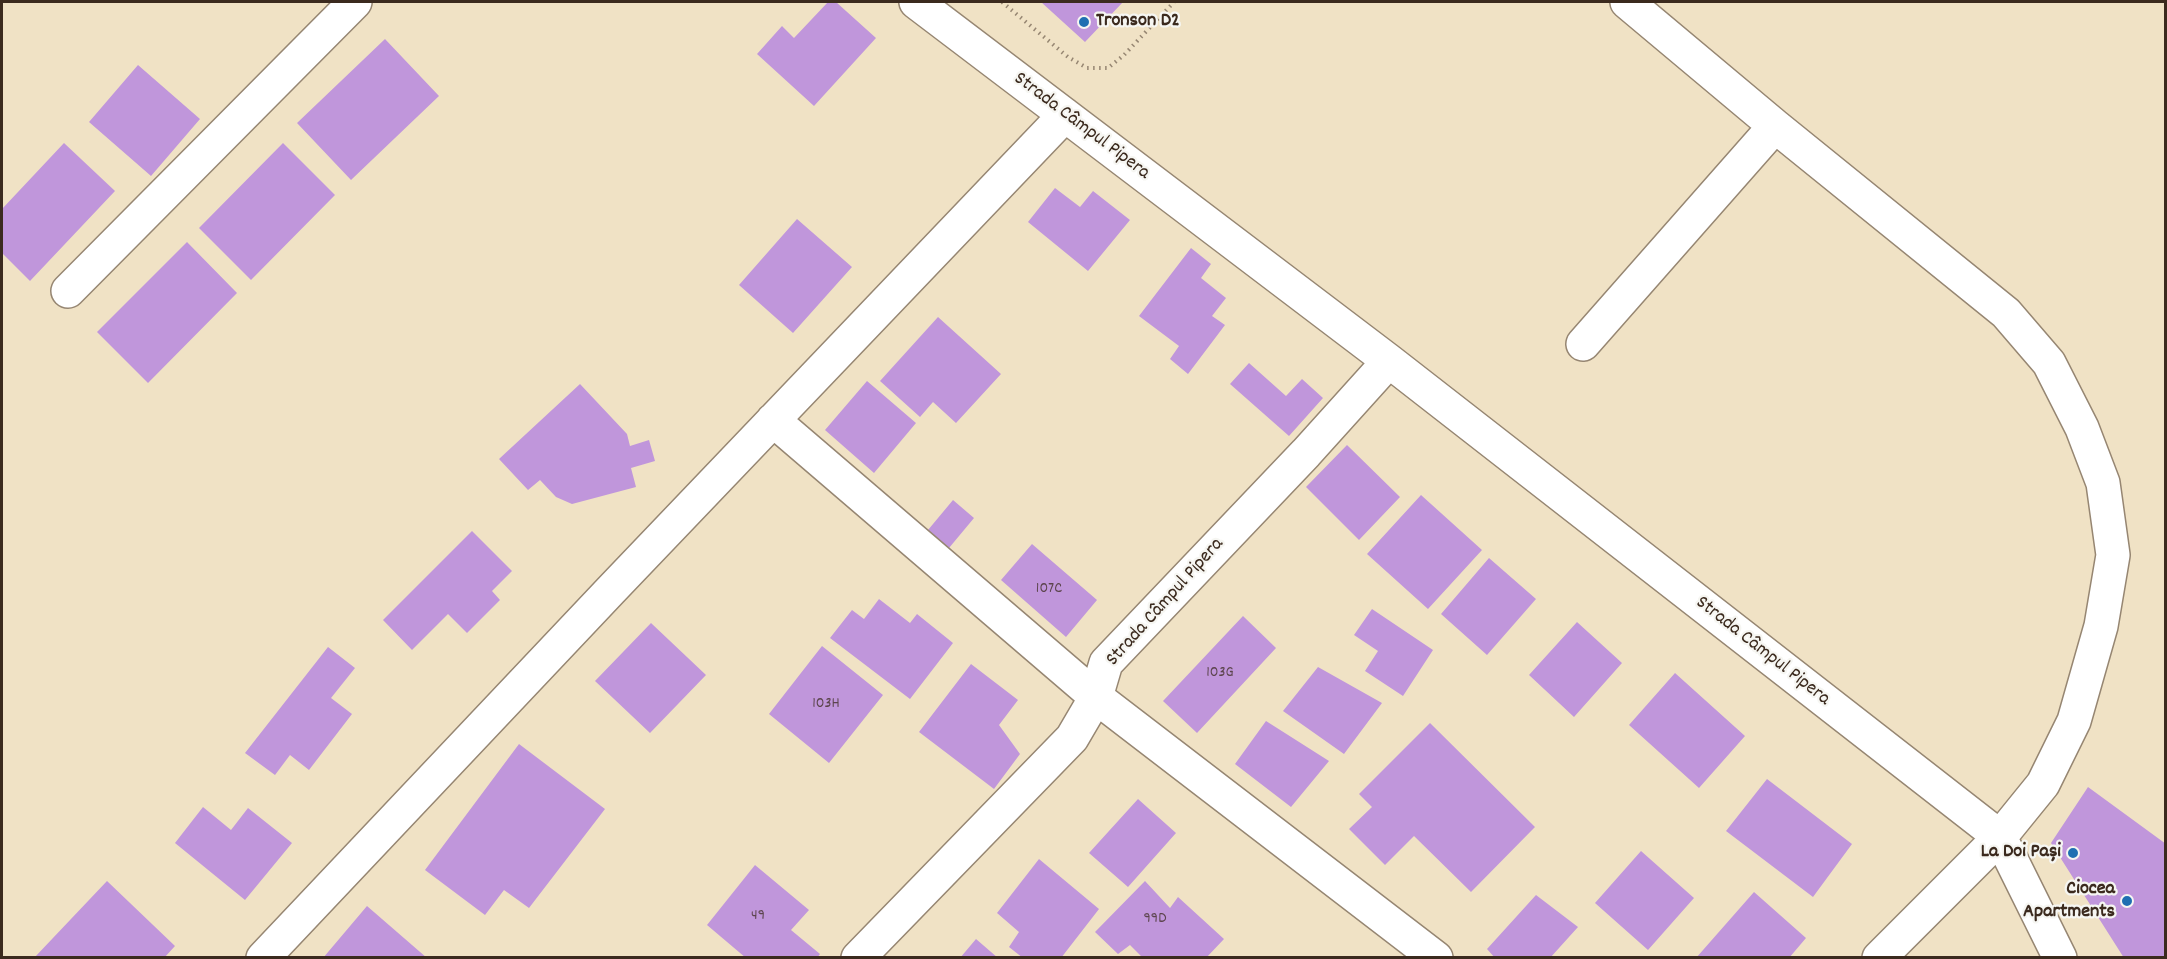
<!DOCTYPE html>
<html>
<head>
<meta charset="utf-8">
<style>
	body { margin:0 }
	#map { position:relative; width:2167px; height:959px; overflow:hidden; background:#f0e2c5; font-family:Dekko,sans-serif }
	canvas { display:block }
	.frame { position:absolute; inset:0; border:3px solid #3b2a1e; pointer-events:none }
</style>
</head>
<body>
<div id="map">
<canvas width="2167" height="959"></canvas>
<div class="frame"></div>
</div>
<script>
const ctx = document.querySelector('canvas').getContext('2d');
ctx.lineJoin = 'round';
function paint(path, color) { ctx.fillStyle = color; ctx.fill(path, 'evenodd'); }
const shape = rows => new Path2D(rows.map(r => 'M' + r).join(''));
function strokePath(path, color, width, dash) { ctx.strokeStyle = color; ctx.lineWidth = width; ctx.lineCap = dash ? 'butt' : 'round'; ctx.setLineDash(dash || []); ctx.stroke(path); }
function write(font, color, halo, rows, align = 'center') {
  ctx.font = font + ' Dekko,sans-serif'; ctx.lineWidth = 4.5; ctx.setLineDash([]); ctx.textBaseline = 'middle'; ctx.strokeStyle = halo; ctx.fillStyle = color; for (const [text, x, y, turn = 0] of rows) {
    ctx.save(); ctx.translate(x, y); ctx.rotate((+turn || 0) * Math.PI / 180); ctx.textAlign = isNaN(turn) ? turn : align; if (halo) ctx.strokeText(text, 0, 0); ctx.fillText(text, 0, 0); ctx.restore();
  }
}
paint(shape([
	[828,2,836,2,876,38,814,106,757,54,782,26,794,38],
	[1041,2,1123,2,1085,42],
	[385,39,439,96,351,180,297,123],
	[138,65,200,119,151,176,89,122],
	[64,143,115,191,30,281,2,253,2,209],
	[283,143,335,195,251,280,199,228],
	[1055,188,1080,207,1093,191,1130,220,1088,271,1028,222],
	[797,219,852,267,793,333,739,285],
	[187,242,237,293,148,383,97,332],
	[1191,248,1211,264,1201,278,1226,298,1212,316,1225,325,1188,374,1170,359,1179,346,1139,316],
	[938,317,1001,374,956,423,933,402,920,417,880,381],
	[1249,363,1286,396,1302,379,1323,398,1289,436,1230,384],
	[867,381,916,423,874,473,825,430],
	[580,384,627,434,630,446,649,440,655,461,631,468,636,487,572,504,556,497,540,480,528,490,499,459],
	[1347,445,1400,497,1359,540,1306,487],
	[1421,495,1482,550,1428,609,1367,554],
	[953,500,974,518,949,548,928,530],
	[472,531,512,571,492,591,500,600,467,633,448,614,412,650,383,620],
	[1032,544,1097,600,1066,637,1001,580],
	[1489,558,1536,599,1487,655,1441,614],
	[879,599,910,623,917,614,953,643,910,699,830,638,852,610,864,619],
	[1372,609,1433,650,1403,696,1365,671,1378,651,1354,635],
	[1243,616,1276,648,1197,733,1163,701],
	[1577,622,1622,663,1574,717,1529,675],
	[651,623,706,675,650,733,595,681],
	[822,646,883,695,829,763,769,714],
	[328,647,355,668,331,698,352,714,309,770,290,755,275,775,245,753],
	[971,664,1018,700,999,725,1020,754,994,789,919,732],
	[1318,667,1382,703,1344,754,1283,711],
	[1675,673,1745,736,1699,788,1629,725],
	[1266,721,1329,761,1291,807,1235,764],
	[1430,723,1535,827,1471,892,1414,836,1385,865,1349,829,1372,807,1359,794],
	[519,744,605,809,529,908,504,890,485,915,425,870],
	[1767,779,1852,844,1813,897,1726,831],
	[2088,787,2166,844,2166,958,2124,958,2051,843],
	[1138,799,1176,833,1128,887,1089,853],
	[203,807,231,830,248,808,292,843,245,900,175,843],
	[1641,851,1694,898,1648,950,1595,903],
	[1039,859,1099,909,1061,958,1023,958,1009,947,1019,932,997,913],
	[755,865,809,910,791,930,820,954,817,958,746,958,707,925],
	[107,881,175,946,164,958,34,958],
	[1145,881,1170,908,1178,897,1224,939,1206,958,1143,958,1130,945,1118,954,1095,932],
	[1754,892,1806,938,1789,958,1696,958],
	[1536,895,1578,927,1550,958,1495,958,1487,949],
	[367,906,427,958,323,958],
	[976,939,998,958,960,958]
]), '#c096db');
const minor = shape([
	[916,2,1389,361,2000,837,2060,958],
	[1627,2,1775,126,2006,313,2049,363,2082,428,2103,483,2113,555,2101,626,2074,721,2043,784,2000,837,1879,958],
	[68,291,355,2],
	[1583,344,1775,126],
	[773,420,1096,697,1436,958],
	[263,958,611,590,1065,115],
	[858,958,1072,738,1096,697,1106,663,1306,453,1389,361]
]);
strokePath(minor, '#968672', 36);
strokePath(shape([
	[1002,2,1068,57,1087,68,1108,68,1124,55,1174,2]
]), '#968672', 4, [1.5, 4.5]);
strokePath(minor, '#fff', 33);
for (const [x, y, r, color] of [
	[1084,22,6,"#1f6fb2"],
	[2073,853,6,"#1f6fb2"],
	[2127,901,6,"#1f6fb2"]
]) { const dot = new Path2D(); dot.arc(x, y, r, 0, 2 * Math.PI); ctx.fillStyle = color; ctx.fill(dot); strokePath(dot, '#f6f6f2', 2); }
write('16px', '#5c454d', null, [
	["107C",1049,590],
	["103G",1220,674],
	["103H",826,705],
	["49",758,917],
	["99D",1155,920]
]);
write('bold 20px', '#3b2a1e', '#f6f6f2', [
	["Tronson D2",1096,22,"left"],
	["La Doi Pași",2061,853],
	["Ciocea",2115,890],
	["Apartments",2115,913]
], 'right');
write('20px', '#3b2a1e', '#f6f6f2', [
	["Strada Câmpul Pipera",1081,127,37],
	["Strada Câmpul Pipera",1166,603,-48],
	["Strada Câmpul Pipera",1762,652,38]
]);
</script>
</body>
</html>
